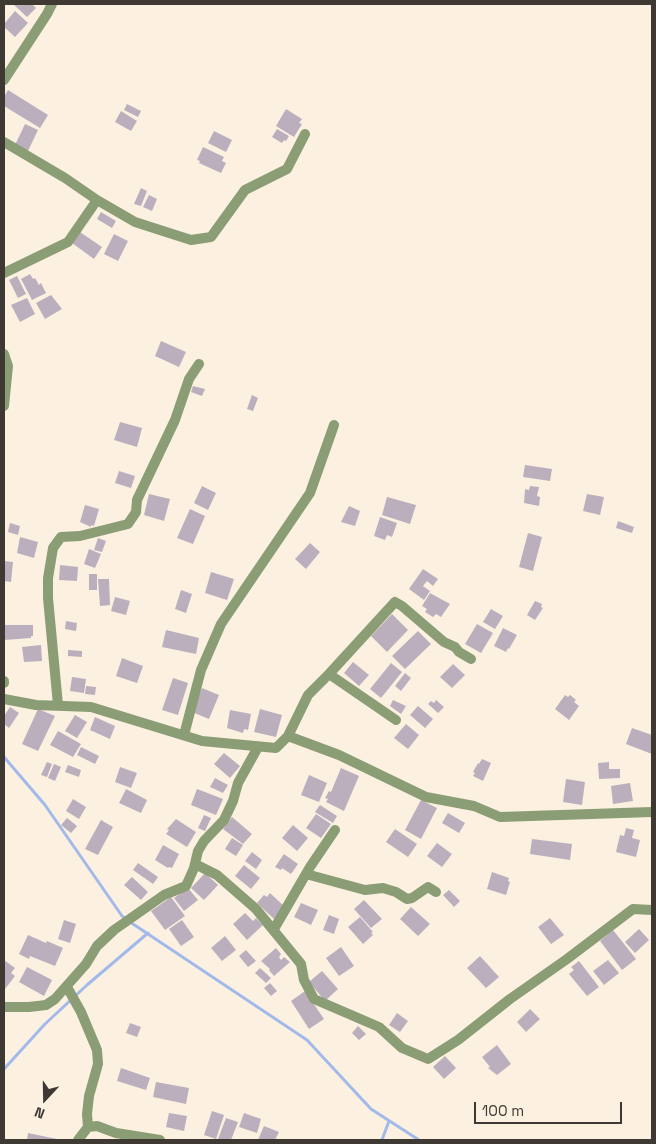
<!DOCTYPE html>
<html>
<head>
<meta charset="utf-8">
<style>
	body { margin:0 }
	#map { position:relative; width:656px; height:1144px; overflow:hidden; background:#fcf1e1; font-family:"Space Grotesk",sans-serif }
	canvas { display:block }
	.frame { position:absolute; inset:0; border:5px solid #3e3933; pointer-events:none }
	.north { position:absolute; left:20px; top:1074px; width:50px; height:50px; -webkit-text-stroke:4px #fcf1e1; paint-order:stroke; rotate:201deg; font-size:14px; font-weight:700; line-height:20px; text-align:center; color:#3e3933 }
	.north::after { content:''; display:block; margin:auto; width:18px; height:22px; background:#3e3933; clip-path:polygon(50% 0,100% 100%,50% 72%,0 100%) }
	.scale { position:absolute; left:474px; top:1102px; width:148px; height:22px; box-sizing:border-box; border:2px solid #3e3933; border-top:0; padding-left:6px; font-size:15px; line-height:18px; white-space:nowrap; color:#3e3933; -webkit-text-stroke:4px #fcf1e1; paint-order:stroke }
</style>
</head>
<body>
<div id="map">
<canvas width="656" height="1144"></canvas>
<div class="frame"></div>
<div class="north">N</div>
<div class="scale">100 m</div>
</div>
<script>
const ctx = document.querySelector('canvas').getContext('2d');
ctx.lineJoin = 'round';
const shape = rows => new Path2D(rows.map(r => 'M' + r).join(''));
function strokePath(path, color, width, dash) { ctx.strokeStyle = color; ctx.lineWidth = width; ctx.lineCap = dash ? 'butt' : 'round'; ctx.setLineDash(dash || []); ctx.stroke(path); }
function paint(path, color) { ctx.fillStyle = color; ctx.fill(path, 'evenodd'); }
strokePath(shape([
	[4,757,45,805,122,916,125,918],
	[130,922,307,1040,371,1109,419,1140],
	[4,1069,45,1024,87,985,148,933],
	[382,1140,389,1121]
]), '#a2b9e9', 3);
paint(shape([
	[13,4,32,4,36,8,27,17],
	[15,11,28,23,15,37,4,27,4,24],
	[8,90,48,115,40,128,4,106,4,97],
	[127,104,141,111,138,117,124,110],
	[286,109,302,119,299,123,302,124,294,137,276,126],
	[121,111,137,121,131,131,115,122],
	[25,124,38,130,28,151,15,145],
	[277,129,289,136,286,141,284,140,282,143,272,137],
	[214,131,232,140,226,152,208,143],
	[203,147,224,157,222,161,226,163,221,173,199,163,200,161,197,160],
	[141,188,147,191,141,206,134,204],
	[149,195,157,199,152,211,143,207],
	[101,212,116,221,112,228,97,219],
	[80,232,102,247,94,259,72,243],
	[114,234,128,241,118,261,104,254],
	[30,274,33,279,35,278,39,285,41,283,46,293,32,300,21,279],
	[17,276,26,294,18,298,9,280],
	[51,295,62,309,45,319,36,303],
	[27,298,35,314,20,322,11,305],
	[161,341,186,352,179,367,155,356],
	[193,386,205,389,202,396,191,392],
	[252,395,258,398,253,411,247,409],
	[120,422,142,428,137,447,114,440],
	[525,465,552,469,550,481,523,477],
	[119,471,135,476,131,488,115,483],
	[202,486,216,493,208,510,194,503],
	[530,486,539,487,537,496,540,497,539,506,524,503,525,489,529,490],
	[149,494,170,499,164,521,144,515],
	[587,494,604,497,600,515,583,511],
	[387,497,416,505,410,524,382,515],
	[85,505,99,509,94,526,91,525,91,527,80,522],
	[349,506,360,511,355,526,341,522],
	[190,509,205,516,193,544,177,538],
	[380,517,397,523,392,537,387,535,385,540,374,536],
	[618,521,634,527,632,533,616,528],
	[10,523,20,526,18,535,8,532],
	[528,533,542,537,533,571,519,567],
	[20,537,38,542,34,558,17,553],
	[98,538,106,541,102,552,94,550],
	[310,543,320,552,306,569,295,559],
	[89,549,101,554,95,568,84,564],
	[4,561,13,562,11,582,4,581],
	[60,565,78,567,77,581,59,580],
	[423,569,438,579,433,586,427,581,423,586,430,591,424,600,409,589],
	[211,572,234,579,227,600,205,593],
	[89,574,97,574,97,590,89,590],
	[98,579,109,579,110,605,100,606],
	[181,590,192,594,186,613,175,609],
	[430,593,450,604,441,617,436,614,433,617,425,612,427,609,422,606],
	[115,597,130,601,126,615,111,611],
	[535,601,542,604,541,607,543,608,535,620,527,615],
	[491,609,503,616,495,629,483,622],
	[392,614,408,630,387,652,371,636],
	[66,621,77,623,76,631,65,629],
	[477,624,493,633,481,653,465,644],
	[4,625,33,625,33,636,31,636,31,638,4,640],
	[503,628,517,635,509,649,508,648,506,652,494,646],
	[166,630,199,638,196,654,162,647],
	[418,631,431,644,405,669,392,656],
	[41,645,42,661,24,662,22,647],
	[68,650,82,651,82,657,68,656],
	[122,658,143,666,137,683,116,676],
	[353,662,369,675,359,686,344,673],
	[391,663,402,672,381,698,370,689],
	[453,664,465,675,452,688,440,677],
	[405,673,411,678,401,691,395,686],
	[72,677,86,679,84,693,70,691],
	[173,678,188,683,178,715,162,710],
	[86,686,96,687,95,695,85,694],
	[202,688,219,695,209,719,192,712],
	[565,695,568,697,570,695,576,700,574,702,579,706,569,720,555,709],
	[393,700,406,706,401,714,390,706],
	[436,700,444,707,438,713,428,704,431,701,434,703],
	[418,706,433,719,425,728,410,715],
	[10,707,19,713,9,728,4,724,4,716],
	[38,709,55,716,38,751,22,744],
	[260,709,282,715,276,737,254,732],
	[230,710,251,714,248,730,244,729,243,733,227,728],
	[75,715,87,722,77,738,65,731],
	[95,717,115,726,110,739,90,730],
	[406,724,419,735,408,749,394,738],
	[632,728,652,735,652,754,626,744],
	[58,731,81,744,73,757,50,745],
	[81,747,99,756,95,764,77,755],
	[224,753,240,766,230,778,214,764],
	[482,759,491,763,483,781,473,776,475,773,473,772,478,763,479,764],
	[47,762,52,764,47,777,41,775],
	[609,762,609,769,620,769,620,778,599,779,598,763],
	[54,764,61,767,55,781,48,778],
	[68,765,81,770,79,777,65,772],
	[120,767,137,773,131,788,115,782],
	[341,768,359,776,344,811,326,802,328,799,325,798,329,791,331,792],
	[309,775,327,783,319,802,301,795],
	[215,778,228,785,223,793,210,787],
	[566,779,585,782,582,805,563,802],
	[630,783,633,801,613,804,611,786],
	[126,789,147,800,141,813,119,803],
	[197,789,223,799,216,815,191,805],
	[73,799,86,807,79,819,66,811],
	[421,800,437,808,421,839,405,830],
	[320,805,337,816,333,823,315,812],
	[448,813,465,823,459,833,442,823],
	[316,814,331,824,321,838,306,828],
	[204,815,211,818,205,831,198,828],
	[232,817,252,834,243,844,223,829],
	[67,818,77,826,71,833,61,825],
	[176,819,196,832,187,847,166,834,169,830,167,829],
	[101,820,113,827,98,855,85,849],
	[293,825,308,838,297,851,282,838],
	[626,828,634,830,632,838,640,840,636,857,616,852,620,835,624,836],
	[395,829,417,844,408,857,386,842],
	[232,838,243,845,236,856,225,849],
	[532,839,572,844,570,860,530,854],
	[437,843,452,854,442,867,427,856],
	[163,845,179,854,172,868,169,867,168,868,155,860],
	[252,852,262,860,256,869,245,861],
	[284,854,298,864,291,874,282,868,281,870,275,867],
	[138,863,158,877,153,884,133,870],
	[244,865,260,878,251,889,235,876],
	[492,872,509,878,508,881,510,882,506,895,487,889],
	[205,873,218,885,204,900,191,888],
	[132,877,148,892,141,900,124,885],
	[188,888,198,900,184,911,174,898],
	[449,890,460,901,454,907,443,895],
	[270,893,285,907,274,919,257,903,264,895,267,897],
	[171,897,185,916,165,930,151,911],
	[364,900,382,919,371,928,354,909],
	[301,903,318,910,311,925,294,917],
	[411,907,430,924,418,936,400,919],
	[245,913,253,921,256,918,263,925,247,940,233,924],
	[329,915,339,919,334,934,323,930],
	[360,917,373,932,371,933,373,935,363,944,348,927],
	[550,918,564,935,551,944,538,927],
	[64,920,76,924,70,943,58,939],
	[182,920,194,937,181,946,169,929],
	[639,929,649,940,635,953,625,942],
	[613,930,636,959,622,970,600,941],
	[28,935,46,943,47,941,63,948,55,966,30,956,29,959,19,954],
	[225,936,236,950,222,961,211,948],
	[341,947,354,966,339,976,326,958],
	[276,948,281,954,279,957,281,960,284,957,290,962,274,976,269,970,270,969,261,961],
	[246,950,256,961,248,967,239,956],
	[480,956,499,977,486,988,467,968],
	[4,960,15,968,11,973,15,976,5,989,4,988],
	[608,960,619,973,604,985,593,971],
	[579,961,599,987,587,996,569,974,574,970,571,967],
	[27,967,52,980,44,996,19,982],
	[260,968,271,978,266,983,255,973],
	[322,971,338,989,325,1001,309,982],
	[270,983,277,991,271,996,264,988],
	[305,991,324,1019,309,1029,291,1001],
	[530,1009,540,1019,526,1032,517,1022],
	[397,1013,408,1021,400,1032,389,1025],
	[130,1023,141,1027,137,1037,126,1033],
	[358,1026,366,1034,359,1040,352,1033],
	[497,1045,511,1064,497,1075,488,1068,490,1067,482,1057],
	[445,1056,456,1068,444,1079,433,1067],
	[121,1068,150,1078,146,1090,117,1081],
	[156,1082,189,1088,186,1104,153,1097],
	[212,1111,224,1115,216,1139,204,1135],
	[169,1113,187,1116,184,1131,166,1127],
	[244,1113,261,1119,257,1133,239,1127],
	[226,1118,238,1122,231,1140,218,1139],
	[264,1126,279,1132,275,1140,258,1140],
	[28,1133,57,1139,57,1140,27,1140]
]), '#bbafbe');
strokePath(shape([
	[4,80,47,14,52,4],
	[4,142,65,178,97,200,135,222,191,240,211,237,245,190,287,169,305,134],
	[4,273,68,242,97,200],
	[4,354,8,366,4,406],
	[329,674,396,720],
	[4,681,4,683],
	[4,699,36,705,91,707,202,741,276,748,288,736,308,695,329,674,395,602,402,606,444,642,455,647,459,652,471,659],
	[58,705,48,598,48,578,53,548,61,537,80,536,128,524,136,512,137,500,175,420,189,379,199,364],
	[184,735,201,670,221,624,310,493,334,425],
	[288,736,339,755,426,797,474,806,500,817,652,812],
	[195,864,217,875,256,909,301,964,304,980,314,999,379,1027,402,1048,428,1059,458,1040,510,999,567,959,633,909,652,910],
	[306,874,365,890,383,888,396,892,407,899,412,898,428,887,436,892],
	[274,929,310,867,335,830],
	[67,987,81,1012,97,1050,98,1064,89,1096,87,1114,88,1127],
	[4,1007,29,1007,46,1005,55,999,86,964,97,946,114,930,164,895,186,886,194,868,198,851,204,841,224,820,233,801,238,783,258,747],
	[78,1140,88,1127,97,1126,116,1133,160,1140]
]), '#8b9d75', 10);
</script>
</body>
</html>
